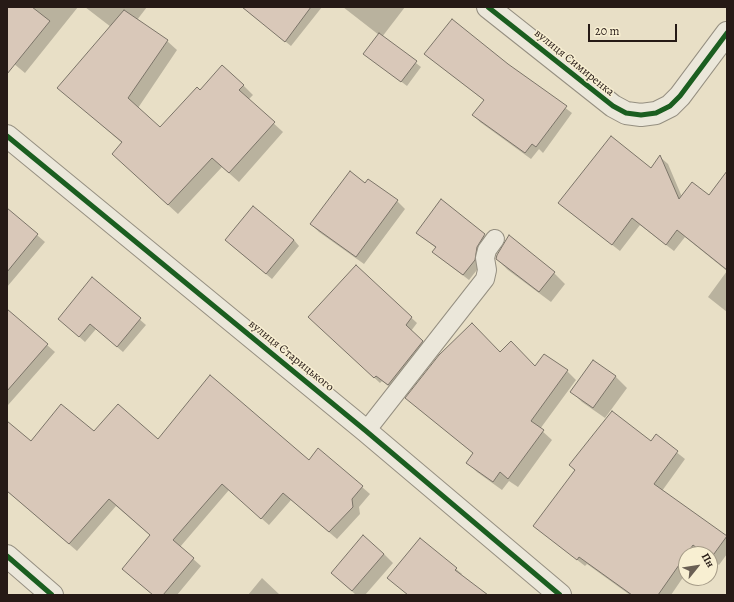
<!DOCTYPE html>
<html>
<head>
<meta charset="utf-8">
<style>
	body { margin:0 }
	#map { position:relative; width:734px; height:602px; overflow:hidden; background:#e8dfc6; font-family:Alegreya,serif }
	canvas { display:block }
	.frame { position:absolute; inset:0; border:8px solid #261a16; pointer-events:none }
	.north { position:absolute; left:678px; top:546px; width:40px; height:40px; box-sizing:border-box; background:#f8efd2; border:1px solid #a49a87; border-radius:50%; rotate:60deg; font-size:11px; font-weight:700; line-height:16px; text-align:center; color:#261a16 }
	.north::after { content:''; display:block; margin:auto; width:14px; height:18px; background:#6a5f54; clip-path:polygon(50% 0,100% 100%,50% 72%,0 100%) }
	.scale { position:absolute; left:588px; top:24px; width:89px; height:18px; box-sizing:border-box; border:2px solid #261a16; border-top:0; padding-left:5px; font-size:12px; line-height:14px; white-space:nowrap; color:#261a16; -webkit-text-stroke:3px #f8efd2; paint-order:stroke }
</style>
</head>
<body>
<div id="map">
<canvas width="734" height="602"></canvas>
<div class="frame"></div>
<div class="north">Пн</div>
<div class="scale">20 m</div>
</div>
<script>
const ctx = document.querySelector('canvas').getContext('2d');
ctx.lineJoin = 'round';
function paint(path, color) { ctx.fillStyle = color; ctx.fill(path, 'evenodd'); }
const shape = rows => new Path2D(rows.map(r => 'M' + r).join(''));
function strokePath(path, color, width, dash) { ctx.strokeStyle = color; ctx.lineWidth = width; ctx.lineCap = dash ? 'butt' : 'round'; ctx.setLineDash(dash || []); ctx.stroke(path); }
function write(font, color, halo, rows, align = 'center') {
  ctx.font = font + ' Alegreya,serif'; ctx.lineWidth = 3; ctx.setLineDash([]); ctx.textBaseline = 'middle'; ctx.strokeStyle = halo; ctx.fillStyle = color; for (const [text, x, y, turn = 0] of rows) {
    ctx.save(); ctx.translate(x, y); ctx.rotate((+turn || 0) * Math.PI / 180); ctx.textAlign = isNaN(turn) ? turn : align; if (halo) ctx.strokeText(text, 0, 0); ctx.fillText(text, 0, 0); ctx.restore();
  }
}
paint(shape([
	[7,7,78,7,25,73,7,58],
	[85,7,147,7,137,20,167,41,177,50,138,108,160,129,201,91,243,85,253,95,248,100,283,132,239,182,222,167,178,214,122,163,122,143,59,88,111,27],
	[242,7,322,7,291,46],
	[343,7,405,7,382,37,421,67,407,86,365,54,379,35],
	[425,54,507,64,572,113,543,153,539,149,531,159,480,122,474,115,485,101],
	[660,157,668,164,682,197,709,196,727,185,727,312,708,297,727,271,685,237,674,251,640,225,620,251,567,210,651,169],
	[366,184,397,201,405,209,364,264,319,232,311,224],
	[441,201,490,241,480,266,469,280,439,257,433,252,436,248,417,233],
	[7,209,45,242,7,287],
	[294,240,299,246,272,279,232,246],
	[497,259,554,273,565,284,551,302,508,270],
	[356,266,417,323,411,331,428,347,394,390,382,381,380,383,315,323],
	[93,279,146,325,123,352,96,329,85,342,65,324],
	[7,310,55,352,8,405,7,404],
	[501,354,535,368,567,371,576,380,540,429,552,440,518,487,509,481,502,490,477,472,468,463,474,454,406,398],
	[593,361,616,377,627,388,605,418,582,402,571,391],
	[7,423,31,442,94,433,309,461,362,487,370,494,359,507,360,514,337,539,291,500,269,525,229,490,180,547,201,566,177,595,153,595,123,569,151,536,116,506,77,551,7,491],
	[656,436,685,459,662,491,726,537,727,554,719,565,710,558,710,554,704,554,701,552,699,554,686,554,686,573,671,595,630,595,587,564,585,566,534,526,575,471,570,465,651,442],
	[420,539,462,574,461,575,487,595,408,595],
	[384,554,393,563,365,595,356,595,332,573],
	[262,578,280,595,248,595]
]), '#0003');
const building = shape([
	[7,7,32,7,50,21,7,74,7,7],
	[242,7,311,7,285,42,242,7],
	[124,10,168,40,128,98,160,127,197,87,200,90,222,65,244,85,239,90,275,122,229,173,212,158,168,205,112,154,122,142,57,88,124,10],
	[452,19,508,64,567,106,536,147,532,144,525,153,472,115,484,100,424,54,452,19],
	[379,33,417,61,401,82,363,54,379,33],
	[611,136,651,168,660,155,679,199,692,182,709,195,727,171,727,270,677,230,666,245,632,218,612,245,558,203,611,136],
	[350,171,365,183,368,179,398,200,356,257,310,224,350,171],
	[441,199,485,234,477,247,475,260,463,275,432,252,436,247,416,233,441,199],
	[253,206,294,240,266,274,225,240,253,206],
	[7,208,38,234,7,272,7,208],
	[509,235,555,272,539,292,496,259,497,255,509,235],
	[356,265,412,317,406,325,423,341,388,385,376,376,374,378,308,317,356,265],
	[92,277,141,318,117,347,90,324,79,337,58,319,92,277],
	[7,309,48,344,7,391,7,309],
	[472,323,500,352,511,341,535,366,544,354,568,370,531,421,544,430,508,479,500,472,493,482,466,463,473,453,405,398,439,355,472,323],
	[593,360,616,376,593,408,570,392,593,360],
	[210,375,309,460,318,448,363,486,352,499,353,507,329,532,283,493,261,519,222,484,173,540,194,558,163,595,153,595,122,569,150,535,109,499,69,544,7,491,7,421,31,441,61,404,94,431,118,404,158,439,210,375],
	[612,411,651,441,656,434,678,451,654,484,727,536,711,558,710,554,705,554,693,545,658,595,632,595,579,557,577,560,533,526,575,470,569,465,612,411],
	[363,535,384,554,352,591,331,573,363,535],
	[420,538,457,568,455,570,488,595,408,595,387,578,420,538]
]);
paint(building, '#d9c8b9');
strokePath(building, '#7b7468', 1);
const service = shape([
	[366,431,485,279,487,270,485,258,487,250,495,239]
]);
const minor = shape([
	[488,7,613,106,626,113,641,115,656,113,670,106,680,96,727,33],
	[7,136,366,431,560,595],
	[7,556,52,595]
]);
strokePath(service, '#958f81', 20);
strokePath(minor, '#958f81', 24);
strokePath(service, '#ebe7da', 18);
strokePath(minor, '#ebe7da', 22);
strokePath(shape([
	[488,7,613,106,626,113,641,115,656,113,670,106,680,96,727,33],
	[7,136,366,431,560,595],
	[7,556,52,595]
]), '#1b5e20', 5);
write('12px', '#261a16', '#f8efd2', [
	["вулиця Симиренка",574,63,39],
	["вулиця Старицького",291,356,39]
]);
</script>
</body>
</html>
